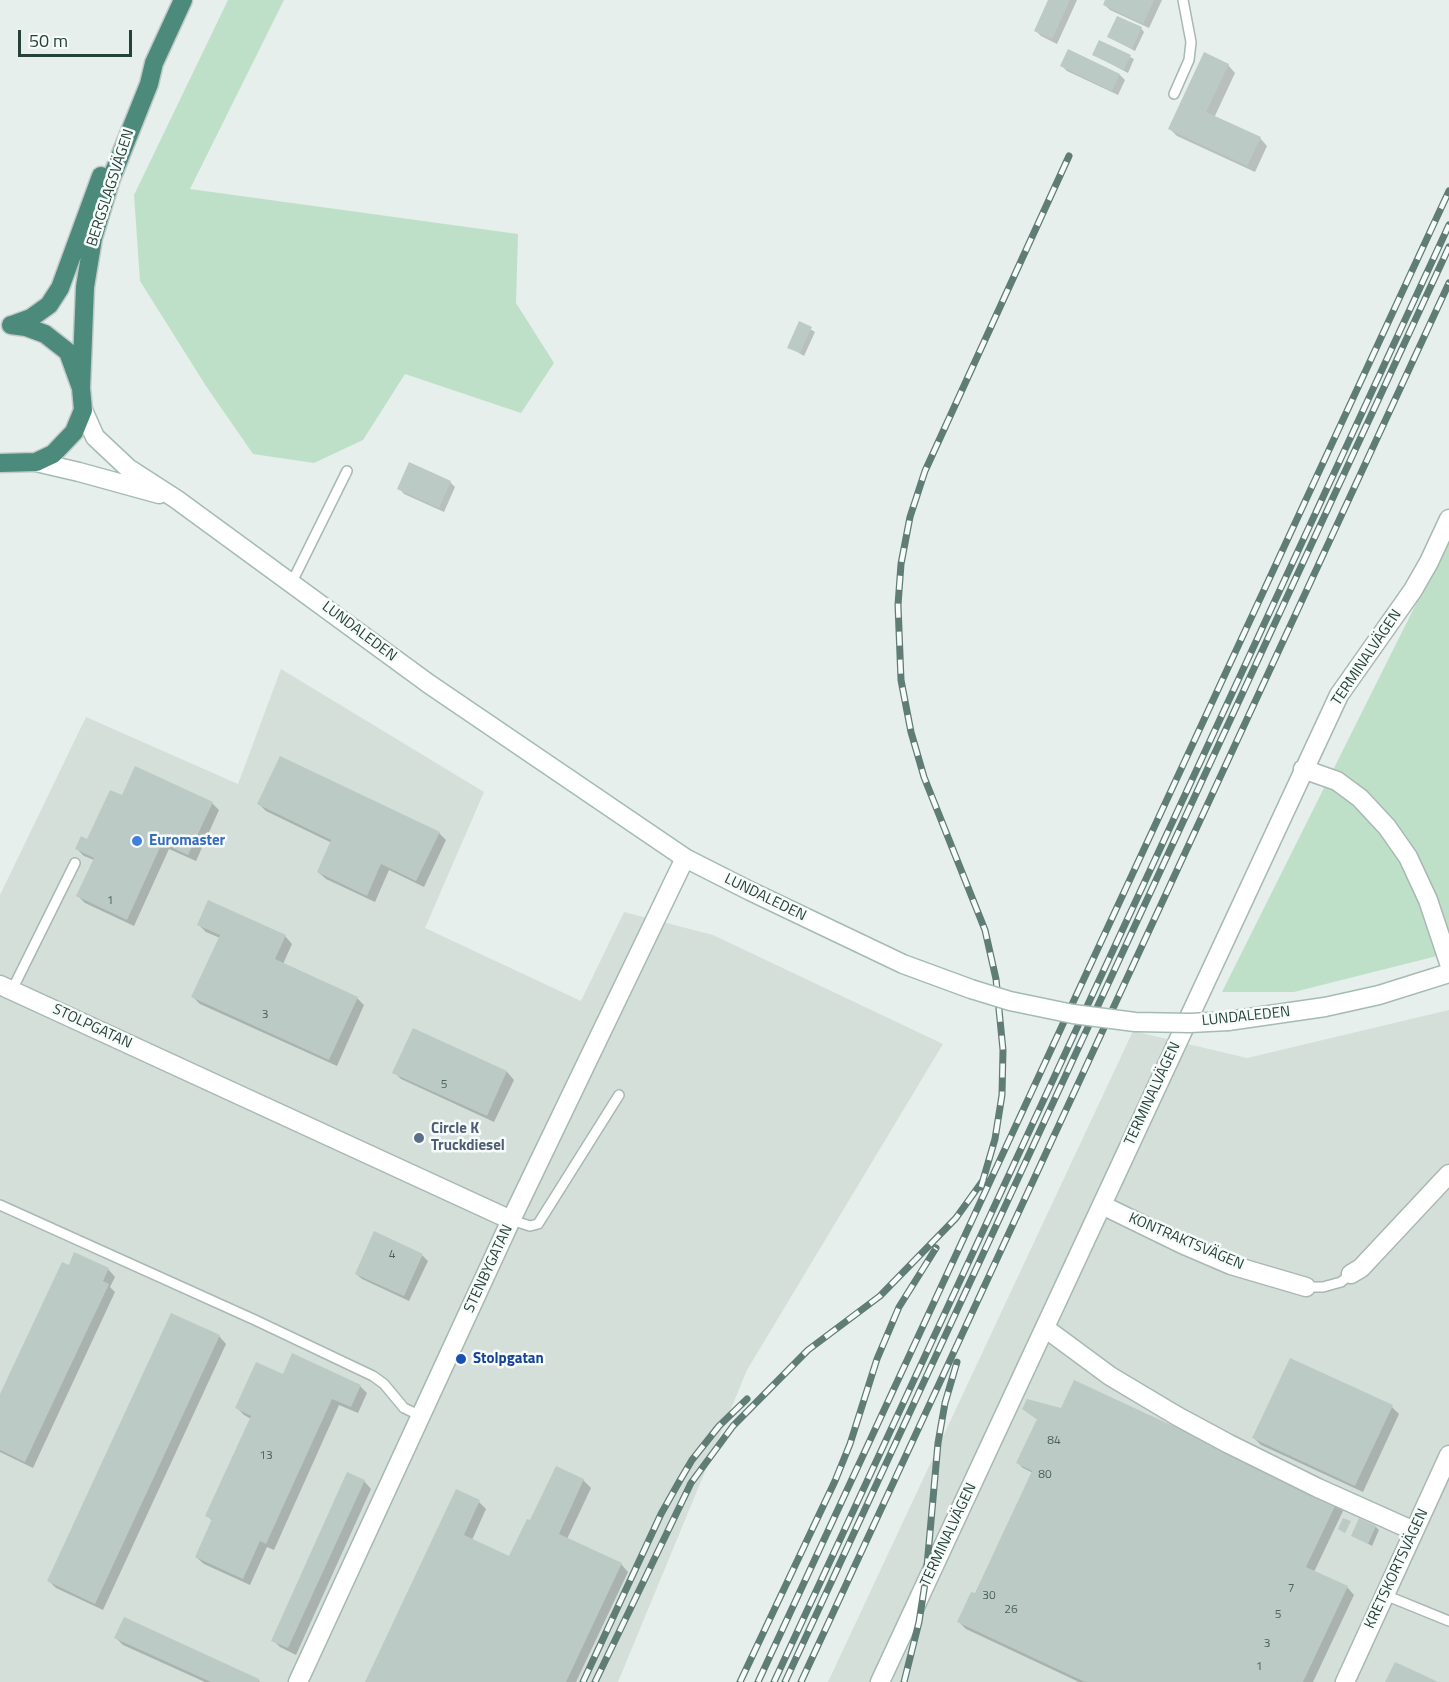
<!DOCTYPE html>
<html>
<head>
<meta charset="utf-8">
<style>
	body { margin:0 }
	#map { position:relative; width:1449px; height:1682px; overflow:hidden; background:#e6efeb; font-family:"Titillium Web",sans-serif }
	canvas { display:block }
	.scale { position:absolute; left:18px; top:30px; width:114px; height:27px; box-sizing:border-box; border:3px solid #24423a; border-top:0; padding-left:8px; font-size:18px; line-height:21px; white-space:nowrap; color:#24423a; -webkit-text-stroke:4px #f7fbf9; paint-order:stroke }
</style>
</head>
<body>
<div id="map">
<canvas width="1449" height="1682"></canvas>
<div class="scale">50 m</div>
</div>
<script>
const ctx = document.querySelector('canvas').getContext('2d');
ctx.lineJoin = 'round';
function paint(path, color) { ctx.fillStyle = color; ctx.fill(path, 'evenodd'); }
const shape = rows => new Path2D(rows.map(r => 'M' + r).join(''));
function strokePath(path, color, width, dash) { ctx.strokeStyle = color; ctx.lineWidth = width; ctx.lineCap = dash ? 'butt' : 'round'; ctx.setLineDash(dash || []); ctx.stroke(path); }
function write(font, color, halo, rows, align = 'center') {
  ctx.font = font + ' "Titillium Web",sans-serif'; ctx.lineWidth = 5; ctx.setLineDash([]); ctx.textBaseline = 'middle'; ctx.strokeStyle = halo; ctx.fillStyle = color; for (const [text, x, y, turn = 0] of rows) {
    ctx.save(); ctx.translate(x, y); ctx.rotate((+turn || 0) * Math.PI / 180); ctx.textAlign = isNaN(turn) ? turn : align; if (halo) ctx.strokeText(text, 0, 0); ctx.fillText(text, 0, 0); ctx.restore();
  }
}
paint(shape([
	[281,669,484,792,425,928,581,1001,624,912,713,935,943,1044,747,1370,618,1682,0,1682,0,895,86,717,238,784],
	[1449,1010,1449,1682,828,1682,1133,1031,1247,1058]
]), '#d4dfda');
paint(shape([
	[228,0,284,0,190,189,518,234,516,303,554,363,521,413,405,374,363,440,314,463,253,454,206,386,140,281,134,195],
	[1449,538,1449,953,1294,992,1222,992]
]), '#bfe0c8');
paint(shape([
	[1050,0,1077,0,1057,44,1041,36,1036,31],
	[1107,0,1162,0,1149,28,1110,10,1105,5],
	[1141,28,1144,32,1135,51,1109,37],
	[1100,42,1134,59,1128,73,1094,55],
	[1228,65,1235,73,1214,118,1260,138,1267,146,1255,172,1177,136,1170,129],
	[1062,66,1120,75,1125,80,1118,95,1067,71],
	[800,323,815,332,804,356,789,347],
	[450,482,455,487,444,512,404,494,399,488],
	[123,797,212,803,219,810,196,861,169,849,134,926,85,903,78,896,94,860,84,856,77,849,88,841],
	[259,804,439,833,446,840,424,887,389,870,375,902,326,879,318,872,332,843,266,811],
	[199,925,285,936,292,944,283,964,357,998,364,1005,337,1066,200,1004,193,997,220,938,206,932],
	[414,1030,507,1072,514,1080,494,1122,401,1079,394,1072],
	[375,1233,423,1256,428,1261,409,1301,362,1279,356,1274],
	[69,1267,108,1269,115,1277,110,1287,115,1292,33,1468,0,1452,0,1398],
	[219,1336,226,1344,103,1610,56,1588,49,1581],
	[283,1376,360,1386,367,1393,358,1413,339,1405,274,1550,267,1547,250,1585,204,1564,196,1557,213,1521,207,1516,251,1419,244,1415,237,1408],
	[1392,1407,1399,1414,1363,1492,1261,1445,1254,1438],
	[1023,1409,1336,1503,1343,1511,1314,1572,1347,1587,1354,1595,1313,1682,1079,1682,966,1629,959,1622,976,1595,1033,1473,1023,1468,1018,1463,1038,1420],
	[556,1468,583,1480,591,1488,567,1539,621,1564,628,1572,576,1682,367,1682,479,1502,486,1509,472,1540,510,1558,531,1522],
	[364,1481,371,1489,296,1655,280,1647,273,1640],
	[1376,1527,1379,1530,1372,1546,1353,1535],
	[116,1638,258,1680,260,1682,205,1682,123,1645]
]), '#0003');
paint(shape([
	[1048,0,1070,0,1052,39,1034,31],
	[1105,0,1154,0,1143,24,1103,5],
	[1117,16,1142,27,1132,49,1107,37],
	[1099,40,1131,55,1124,70,1092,55],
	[1068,49,1120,74,1112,91,1060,66],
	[1204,52,1229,64,1206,112,1261,137,1247,166,1168,129],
	[799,321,812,327,800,353,787,348],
	[409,462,451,481,439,508,397,489],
	[280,756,440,832,416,881,381,864,367,896,317,872,331,840,257,804],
	[135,766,213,802,188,855,162,843,127,920,76,896,94,858,75,849,81,836,87,839,110,790,122,795],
	[208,900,286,935,275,959,358,997,329,1060,191,997,220,935,197,925],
	[413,1028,507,1071,487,1116,392,1073],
	[374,1231,423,1254,404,1296,355,1274],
	[74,1252,109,1268,103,1281,109,1284,25,1462,0,1450,0,1394,62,1262,69,1265],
	[171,1313,220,1335,95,1604,47,1581],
	[292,1353,361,1385,351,1407,332,1399,266,1544,260,1541,243,1579,195,1557,212,1519,205,1516,251,1416,235,1408,256,1362,283,1374],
	[1290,1358,1393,1405,1355,1486,1252,1438],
	[1074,1380,1337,1502,1306,1567,1348,1586,1303,1682,1085,1682,957,1622,971,1592,975,1593,1032,1471,1016,1463,1037,1419,1022,1409,1027,1399,1061,1408],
	[556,1466,584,1479,559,1534,622,1563,566,1682,365,1682,456,1489,480,1500,464,1535,509,1556,527,1519,530,1520],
	[347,1472,365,1480,288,1648,271,1641],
	[1343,1518,1351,1521,1345,1533,1338,1529],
	[1359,1518,1376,1526,1368,1544,1351,1536],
	[124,1617,259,1679,258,1682,211,1682,114,1638],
	[1395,1662,1417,1672,1438,1682,1385,1682]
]), '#bbcac4');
const service = shape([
	[1174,94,1189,60,1191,42,1183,0],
	[292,582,347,471],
	[12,990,75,863],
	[0,1205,255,1320,373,1376,384,1384,404,1408,421,1416],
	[511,1220,530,1226,538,1224,619,1095],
	[1306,1287,1323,1287,1341,1282,1351,1274],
	[1385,1595,1449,1621]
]);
const minor = shape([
	[1303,769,1337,781,1360,798,1387,827,1408,857,1428,900,1449,963],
	[0,985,511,1220],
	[1102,1205,1182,1244,1231,1265,1306,1287],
	[1351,1274,1361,1268,1449,1174],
	[1045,1328,1110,1376,1177,1416,1229,1444,1318,1488,1414,1531],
	[298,1682,511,1220,685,858],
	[880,1682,1339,695,1413,590,1429,562,1449,519],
	[1345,1682,1449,1455]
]);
const secondary = shape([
	[83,410,95,437,128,468,176,499,429,684,685,858,750,891,903,964,971,989],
	[36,462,79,472,159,494],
	[1228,1021,1325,1007,1379,995,1449,973]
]);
const trunk = shape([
	[12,325,31,318,49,305,60,288,101,176],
	[81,388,85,287,93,238,111,179,149,84,154,63,183,0],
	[0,463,36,462,53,454,74,432,83,410,81,388,68,352,45,334,26,327,11,325]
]);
strokePath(service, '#a8b8b2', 12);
strokePath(minor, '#a8b8b2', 21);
strokePath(secondary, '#a4bbb3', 21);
strokePath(trunk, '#c2cac8', 21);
strokePath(service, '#fff', 9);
strokePath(minor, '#fff', 18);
strokePath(secondary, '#fff', 18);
strokePath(trunk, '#4c8a7c', 18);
const rail = shape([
	[981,1187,995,1139,1002,1095,1003,1050,996,979,985,930,924,777,911,732,901,680,898,605,901,564,910,517,925,471,1069,156],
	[583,1682,661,1514,679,1482,692,1460,719,1426,747,1399],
	[595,1682,691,1483,733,1426,808,1350,880,1296,956,1218,984,1179],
	[740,1682,835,1481,850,1444,877,1359,899,1307,936,1248],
	[758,1682,1449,191],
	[774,1682,1449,225],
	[785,1682,1449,247],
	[801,1682,1449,283],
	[904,1682,919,1622,926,1577,938,1443,945,1403,957,1362]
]);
strokePath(rail, '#5f7d75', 7);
strokePath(rail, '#f7fbf9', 4.5, [14]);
const secondaryBridge = shape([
	[971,989,1010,1001,1073,1014,1135,1022,1190,1023,1228,1021]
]);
strokePath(secondaryBridge, '#a4bbb3', 21, []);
strokePath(secondaryBridge, '#fff', 18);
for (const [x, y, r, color] of [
	[137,841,6,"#3f7fe0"],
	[419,1138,6,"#5c6f8a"],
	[461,1359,6,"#1a4fb4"]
]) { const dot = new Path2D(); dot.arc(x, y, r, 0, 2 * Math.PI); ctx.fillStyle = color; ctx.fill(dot); strokePath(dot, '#f7fbf9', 2); }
write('12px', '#4a645c', null, [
	["1",110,901],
	["3",265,1015],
	["5",444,1085],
	["4",392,1255],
	["84",1054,1441],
	["13",266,1456],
	["80",1045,1475],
	["7",1291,1589],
	["30",989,1596],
	["26",1011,1610],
	["5",1278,1615],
	["3",1267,1644],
	["1",1259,1667]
]);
write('15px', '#24423a', '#f7fbf9', [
	["BERGSLAGSVÄGEN",111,188,-72],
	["LUNDALEDEN",359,632,37],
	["TERMINALVÄGEN",1367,658,-56],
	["LUNDALEDEN",765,898,26],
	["LUNDALEDEN",1246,1017,-6],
	["STOLPGATAN",92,1027,25],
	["TERMINALVÄGEN",1153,1094,-65],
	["KONTRAKTSVÄGEN",1186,1242,23],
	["STENBYGATAN",489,1269,-65],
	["TERMINALVÄGEN",949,1535,-65],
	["KRETSKORTSVÄGEN",1397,1569,-65]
]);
write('bold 15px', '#366cbe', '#f7fbf9', [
	["Euromaster",149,841]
], 'left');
write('bold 15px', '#4e5e75', '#f7fbf9', [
	["Circle K",431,1129],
	["Truckdiesel",431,1146]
], 'left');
write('bold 15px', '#164399', '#f7fbf9', [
	["Stolpgatan",473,1359]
], 'left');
</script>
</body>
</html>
